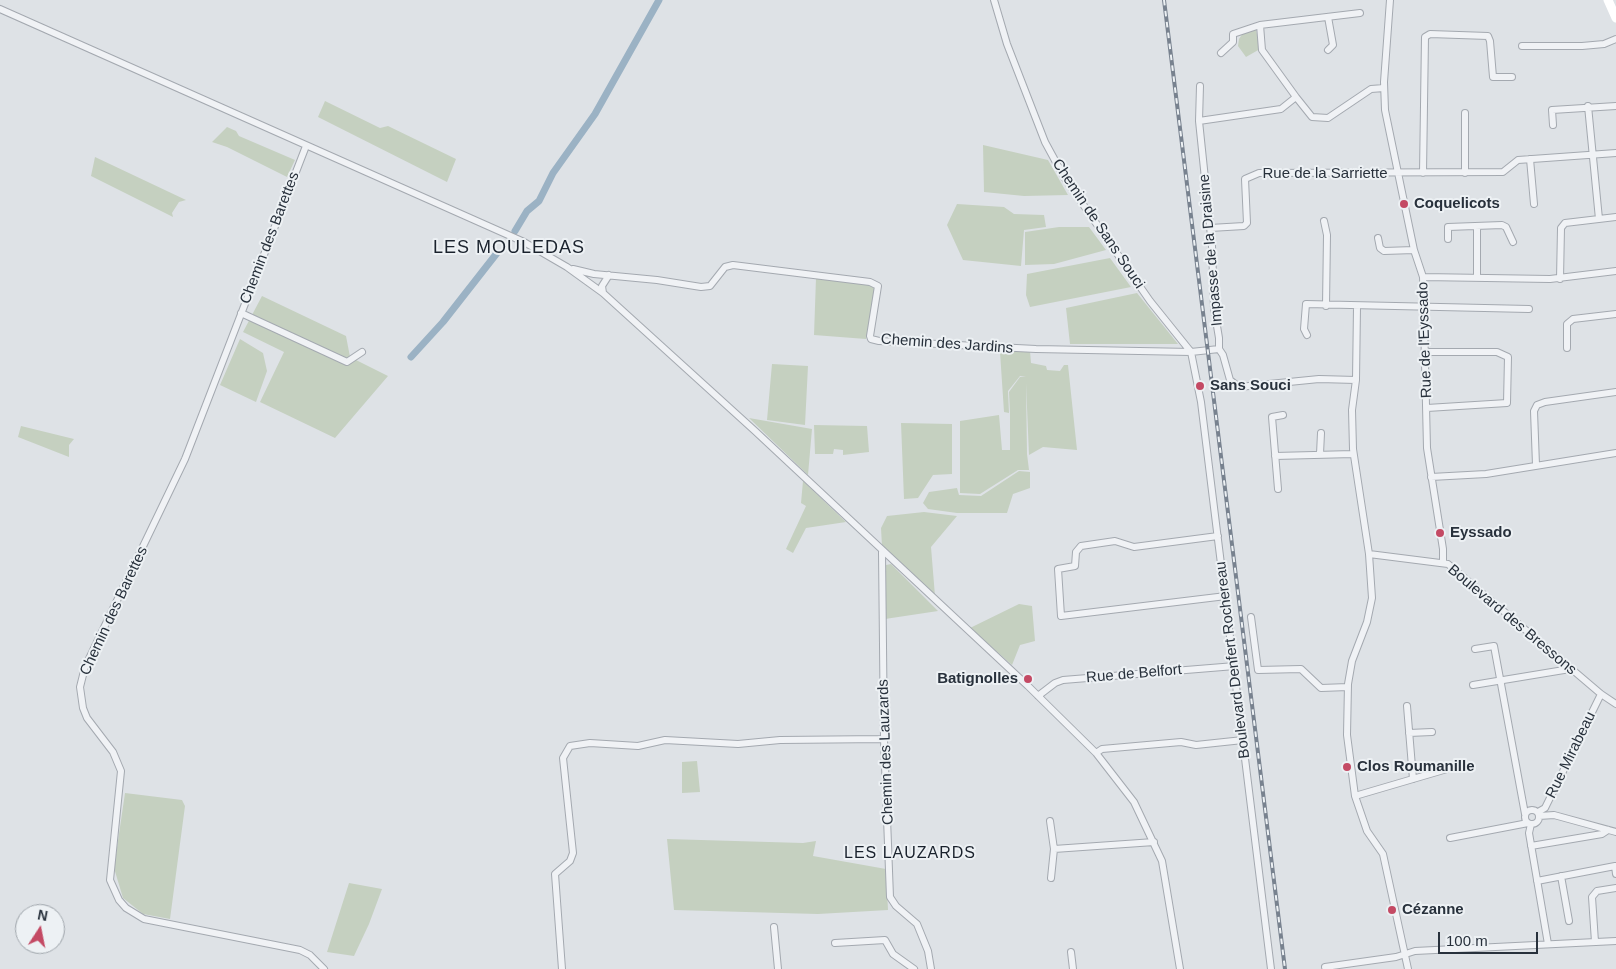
<!DOCTYPE html>
<html>
<head>
<meta charset="utf-8">
<style>
	body { margin:0 }
	#map { position:relative; width:1616px; height:969px; overflow:hidden; background:#dee2e6; font-family:Helvetica,sans-serif }
	canvas { display:block }
	.north { position:absolute; left:15px; top:904px; width:50px; height:50px; box-sizing:border-box; background:#edf1f4; border:1px solid #9ea4aa; border-radius:50%; rotate:11deg; font-size:14px; font-weight:700; line-height:20px; text-align:center; color:#28313c }
	.north::after { content:''; display:block; margin:auto; width:18px; height:22px; background:#c44a64; clip-path:polygon(50% 0,100% 100%,50% 72%,0 100%) }
	.scale { position:absolute; left:1438px; top:932px; width:100px; height:22px; box-sizing:border-box; border:2px solid #28313c; border-top:0; padding-left:6px; font-size:15px; line-height:18px; white-space:nowrap; color:#28313c; -webkit-text-stroke:4px #edf1f4; paint-order:stroke }
</style>
</head>
<body>
<div id="map">
<canvas width="1616" height="969"></canvas>
<div class="north">N</div>
<div class="scale">100 m</div>
</div>
<script>
const ctx = document.querySelector('canvas').getContext('2d');
ctx.lineJoin = 'round';
function paint(path, color) { ctx.fillStyle = color; ctx.fill(path, 'evenodd'); }
const shape = rows => new Path2D(rows.map(r => 'M' + r).join(''));
function strokePath(path, color, width, dash) { ctx.strokeStyle = color; ctx.lineWidth = width; ctx.lineCap = dash ? 'butt' : 'round'; ctx.setLineDash(dash || []); ctx.stroke(path); }
function write(font, color, halo, rows, align = 'center') {
  ctx.font = font + ' Helvetica,sans-serif'; ctx.lineWidth = 4; ctx.setLineDash([]); ctx.textBaseline = 'middle'; ctx.strokeStyle = halo; ctx.fillStyle = color; for (const [text, x, y, turn = 0] of rows) {
    ctx.save(); ctx.translate(x, y); ctx.rotate((+turn || 0) * Math.PI / 180); ctx.textAlign = isNaN(turn) ? turn : align; if (halo) ctx.strokeText(text, 0, 0); ctx.fillText(text, 0, 0); ctx.restore();
  }
}
paint(shape([
	[1256,30,1260,49,1246,57,1238,46,1239,39,1243,33],
	[325,101,380,128,388,126,456,159,447,182,318,117],
	[227,127,236,131,239,136,295,160,287,177,227,147,212,142],
	[983,145,1048,160,1068,195,1024,196,984,192],
	[95,157,186,200,179,202,172,213,173,217,91,176],
	[957,204,1004,207,1014,214,1044,215,1046,227,1024,230,1021,266,963,260,947,225],
	[1059,227,1089,227,1106,250,1054,264,1025,265,1025,232],
	[1110,258,1131,287,1030,307,1026,295,1027,274],
	[816,278,871,285,876,291,866,339,814,335],
	[1137,293,1178,344,1070,344,1066,308],
	[262,296,346,336,350,357,388,376,335,438,260,402,284,352,243,332],
	[240,339,263,353,267,371,256,402,220,385],
	[1030,351,1031,363,1046,366,1047,370,1060,371,1064,365,1068,365,1077,450,1043,447,1029,455,1026,383,1027,454,1029,470,1018,470,980,494,960,493,960,421,999,415,1002,450,1010,450,1010,413,1009,392,1020,377,1026,377,1020,376,1008,391,1009,413,1004,412,1000,352],
	[772,364,808,366,805,425,767,420],
	[749,418,812,429,808,475],
	[901,423,952,424,952,474,933,475,918,498,904,499],
	[814,425,867,426,869,452,843,455,843,450,834,449,833,454,815,454],
	[21,426,74,439,69,445,69,457,18,437],
	[1019,471,1030,472,1030,488,1013,494,1007,513,957,513,928,509,923,503,929,492,957,488,959,495,981,496],
	[803,481,846,522,806,528,793,553,786,549,806,506,801,503],
	[924,512,957,516,931,547,935,596,882,546,881,528,887,516],
	[891,564,938,611,885,619,886,565],
	[1019,604,1032,606,1035,641,1020,645,1012,665,970,628],
	[697,761,700,792,682,793,682,762],
	[125,793,182,800,185,806,170,919,143,914,123,898,114,868],
	[667,839,803,843,816,841,813,856,886,869,888,910,818,914,674,910],
	[349,883,382,889,369,924,354,956,327,952]
]), '#c5d0c0');
strokePath(shape([
	[515,231,527,211,539,201,553,173,595,114,659,0],
	[411,357,443,322,497,253]
]), '#9bb2c4', 7);
const minor = shape([
	[994,0,1007,44,1045,142,1064,177,1150,301,1191,352,1201,402,1271,969],
	[1390,0,1384,82,1385,110,1414,250,1423,277,1427,448,1443,549,1443,562],
	[0,9,524,242,567,267,603,293,755,431,1028,686,1096,753,1134,802,1162,861,1180,969],
	[1522,46,1582,46,1604,44,1616,39],
	[1328,50,1333,45,1328,17],
	[1221,53,1233,42,1233,34,1260,25],
	[1200,86,1199,121,1212,246,1214,308,1219,338,1219,349],
	[1296,97,1262,50,1260,25,1360,13],
	[1588,106,1599,219],
	[1465,113,1465,173],
	[1199,121,1281,109,1296,97,1312,117,1328,118,1371,89,1384,88],
	[1553,125,1552,110,1616,106],
	[306,146,185,459,85,667,80,687,83,708,87,718,113,752,121,771,110,880,119,900,126,908,144,919,300,950,310,955,324,969],
	[1530,159,1534,204],
	[1423,173,1425,37,1430,34,1488,36,1490,41,1493,77,1512,77],
	[1324,221,1327,235,1326,306],
	[1210,228,1244,226,1247,223,1245,179,1259,173,1503,172,1518,160,1616,153],
	[1378,238,1380,248,1384,251,1414,250],
	[1448,239,1448,227,1502,225,1506,227,1513,242],
	[573,269,594,274,657,280,701,287,710,286,725,267,733,265,870,282,878,286,870,336,871,339,879,341,1036,349,1191,352,1219,349],
	[1423,277,1550,279,1616,271],
	[1477,278,1477,226],
	[1560,279,1561,228,1565,223,1616,217],
	[603,293,602,286,609,275],
	[241,313,347,362,362,352],
	[1307,335,1304,329,1306,304,1529,309],
	[1567,348,1567,324,1573,319,1616,314],
	[1219,349,1223,355,1230,380,1239,387,1319,379,1356,380,1352,410,1353,449,1369,554,1372,598,1367,622,1352,661,1348,684,1347,735,1355,796,1367,831,1383,854,1408,969],
	[1426,352,1497,352,1508,357,1507,403,1427,408],
	[1356,380,1357,307],
	[1320,454,1321,433],
	[1275,456,1353,454],
	[1536,465,1534,411,1537,405,1545,402,1616,392],
	[1431,477,1486,474,1616,453],
	[1278,489,1272,417,1283,415],
	[1218,536,1134,547,1115,541,1081,546,1076,552,1075,566,1058,569,1061,616,1226,596],
	[882,552,884,739,890,897,896,906,917,924,928,951,931,969],
	[1369,554,1448,564,1601,694,1616,704],
	[1251,617,1258,670,1301,669,1321,688,1348,687],
	[1475,649,1494,646,1525,814],
	[1473,685,1570,669],
	[1038,696,1055,683,1063,680,1235,666],
	[1407,706,1413,779],
	[1409,733,1432,732],
	[1096,753,1102,749,1181,742,1196,745,1243,740],
	[1355,796,1447,769],
	'1525 817a7 7 0 1 1 14 0a7 7 0 1 1-14 0Z',
	[1538,812,1545,808,1601,694],
	[1539,816,1554,815,1616,832],
	[1050,821,1054,849,1154,842],
	[1531,824,1529,833,1548,944],
	[1450,838,1528,823],
	[1531,846,1602,834,1608,830],
	[1561,876,1569,921],
	[1051,878,1054,849],
	[1537,881,1615,866,1616,874],
	[774,927,778,969],
	[1595,942,1592,897,1597,891,1616,888],
	[835,943,885,940,893,954,914,969],
	[1071,952,1073,969],
	[1325,967,1396,957,1415,951,1616,941],
	[562,969,555,874,570,861,573,853,563,758,570,746,590,743,638,746,665,740,738,744,780,740,884,739]
]);
strokePath(minor, '#a4a9b0', 8);
strokePath(minor, '#f0f2f5', 6);
strokePath(shape([
	[1608,0,1616,18]
]), '#fff', 9);
const rail = shape([
	[1164,0,1285,969]
]);
strokePath(rail, '#78828f', 4);
strokePath(rail, '#edf1f4', 2, [5.5]);
for (const [x, y, r, color] of [
	[1404,204,5,"#c44a64"],
	[1200,386,5,"#c44a64"],
	[1440,533,5,"#c44a64"],
	[1028,679,5,"#c44a64"],
	[1347,767,5,"#c44a64"],
	[1392,910,5,"#c44a64"]
]) { const dot = new Path2D(); dot.arc(x, y, r, 0, 2 * Math.PI); ctx.fillStyle = color; ctx.fill(dot); strokePath(dot, '#edf1f4', 2); }
write('15px', '#28313c', '#edf1f4', [
	["Rue de la Sarriette",1325,174],
	["Chemin de Sans Souci",1098,224,56],
	["Chemin des Barettes",270,238,-69],
	["Impasse de la Draisine",1211,250,-95],
	["Rue de l'Eyssado",1425,340,-92],
	["Chemin des Jardins",947,344,4],
	["Chemin des Barettes",114,611,-65],
	["Boulevard des Bressons",1512,620,40],
	["Boulevard Denfert Rochereau",1233,660,-97],
	["Rue de Belfort",1134,674,-5],
	["Chemin des Lauzards",886,752,-92],
	["Rue Mirabeau",1571,755,-64]
]);
write('bold 15px', '#28313c', '#edf1f4', [
	["Coquelicots",1414,204],
	["Sans Souci",1210,386],
	["Eyssado",1450,533],
	["Batignolles",1018,679,"right"],
	["Clos Roumanille",1357,767],
	["Cézanne",1402,910]
], 'left');
ctx.letterSpacing = '1px';
write('16px', '#1a222d', '#edf1f4', [
	["LES LAUZARDS",910,854]
]);
ctx.letterSpacing = '0px';
ctx.letterSpacing = '1px';
write('18px', '#1a222d', '#edf1f4', [
	["LES MOULEDAS",509,248]
]);
ctx.letterSpacing = '0px';
</script>
</body>
</html>
